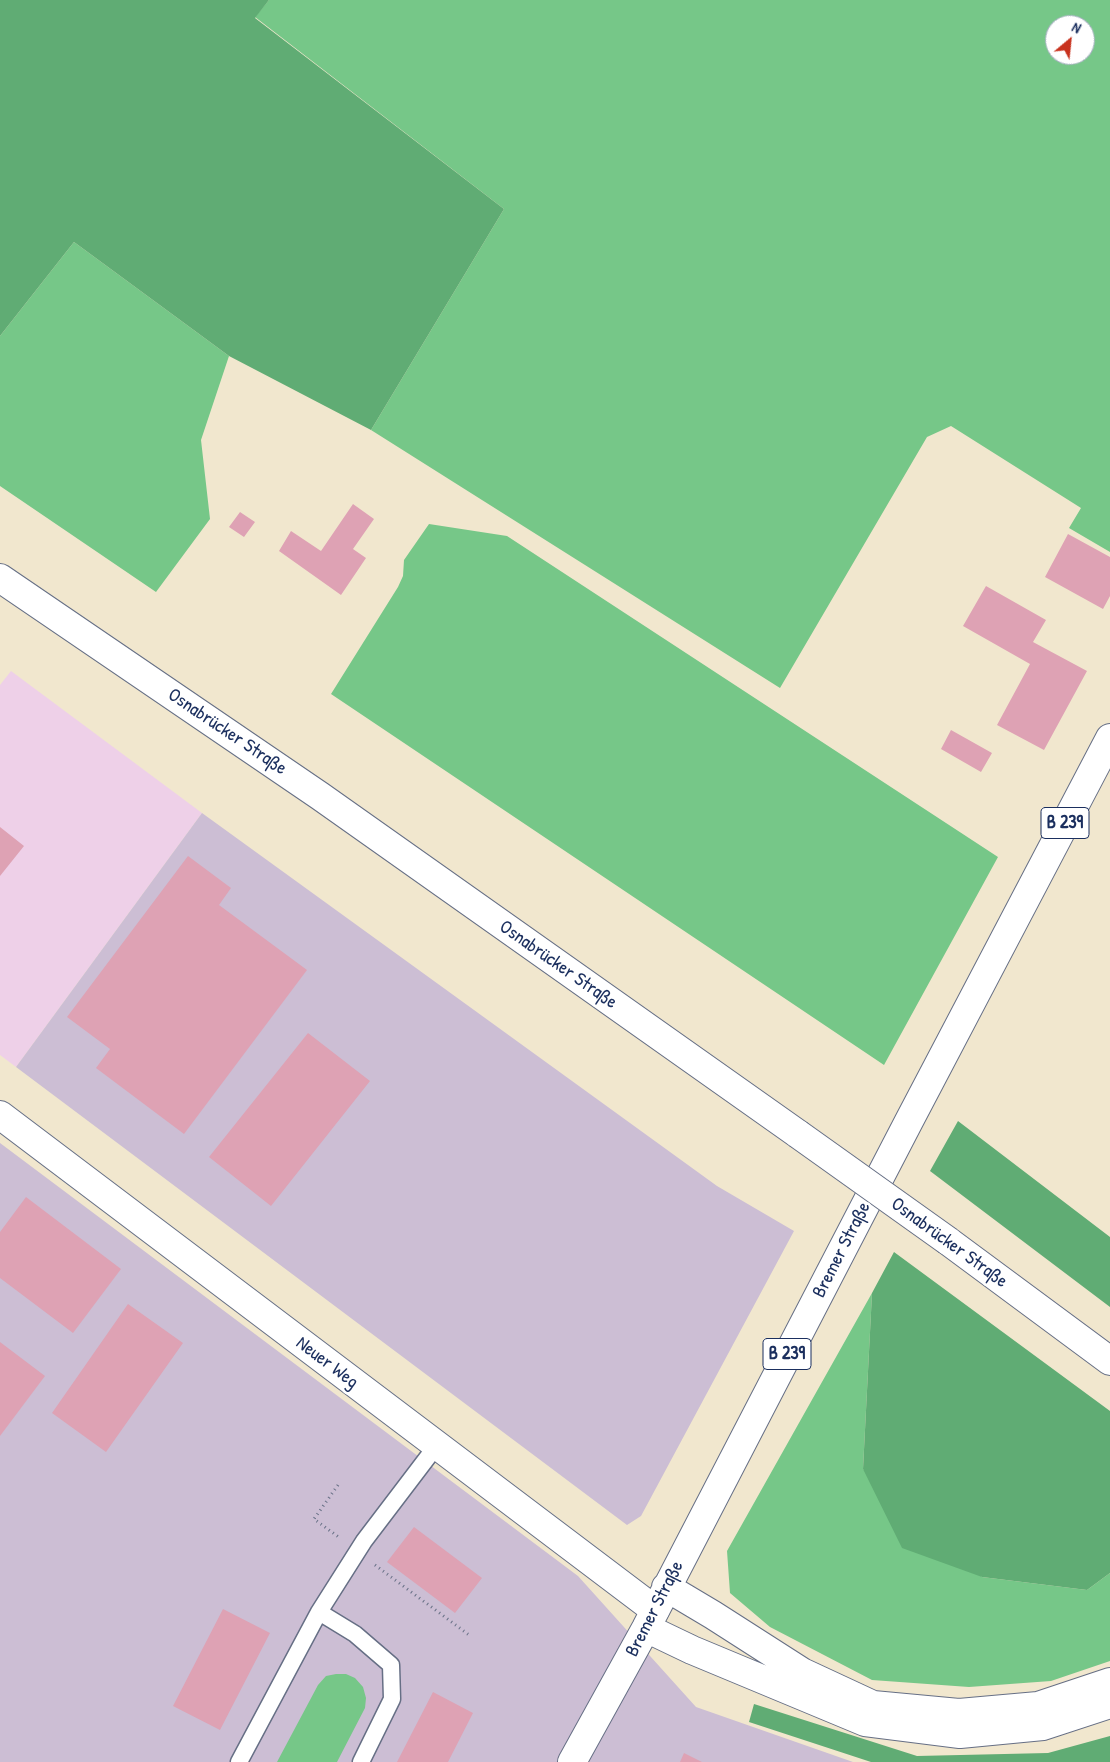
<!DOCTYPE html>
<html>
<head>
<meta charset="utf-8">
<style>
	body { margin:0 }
	#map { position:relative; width:1110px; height:1762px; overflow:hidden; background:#f1e7ce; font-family:"Patrick Hand",sans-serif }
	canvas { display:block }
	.north { position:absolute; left:1045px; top:15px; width:50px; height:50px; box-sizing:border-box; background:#fff; border:1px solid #a4acbf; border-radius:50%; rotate:28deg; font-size:14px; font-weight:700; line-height:20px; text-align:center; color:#1b2f5e }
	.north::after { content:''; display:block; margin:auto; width:18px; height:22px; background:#c8321e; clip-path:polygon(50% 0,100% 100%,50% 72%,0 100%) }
</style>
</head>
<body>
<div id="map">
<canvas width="1110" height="1762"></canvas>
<div class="north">N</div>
</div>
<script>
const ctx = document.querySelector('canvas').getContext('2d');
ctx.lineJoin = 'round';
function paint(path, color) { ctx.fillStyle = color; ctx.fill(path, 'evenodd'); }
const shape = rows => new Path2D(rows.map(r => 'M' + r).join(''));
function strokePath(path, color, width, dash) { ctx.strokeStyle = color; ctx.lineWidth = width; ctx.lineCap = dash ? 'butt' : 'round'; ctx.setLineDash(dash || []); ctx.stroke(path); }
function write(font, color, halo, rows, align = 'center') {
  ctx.font = font + ' "Patrick Hand",sans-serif'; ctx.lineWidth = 5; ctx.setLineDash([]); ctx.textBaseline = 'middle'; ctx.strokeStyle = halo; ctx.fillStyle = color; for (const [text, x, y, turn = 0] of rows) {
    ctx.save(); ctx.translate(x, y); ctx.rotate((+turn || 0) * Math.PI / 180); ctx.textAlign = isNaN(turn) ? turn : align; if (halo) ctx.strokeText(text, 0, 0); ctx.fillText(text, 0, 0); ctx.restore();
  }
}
paint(shape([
	[11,671,202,813,16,1067,0,1055,0,685]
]), '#eed0e8');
paint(shape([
	[202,813,717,1186,794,1231,641,1516,627,1525,16,1067],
	[0,1143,578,1576,696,1707,853,1762,0,1762]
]), '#ccbed4');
paint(shape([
	[269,0,1110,0,1110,552,1069,528,1081,508,951,426,927,437,780,688,371,430,504,209,255,17],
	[1055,25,1085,25,1085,55,1055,55],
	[74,242,229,356,201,440,210,519,156,592,0,486,0,336],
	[429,524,507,536,998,857,884,1065,331,694,398,587,403,576,404,560],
	[872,1293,863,1469,982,1577,1087,1590,1110,1573,1110,1661,1051,1681,969,1687,872,1680,770,1627,730,1593,727,1551],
	[336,1674,346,1674,355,1678,363,1687,366,1698,365,1708,337,1762,277,1762,318,1685,326,1676]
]), '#76c788');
paint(shape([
	[0,0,269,0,255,18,504,209,371,430,229,356,74,242,0,336],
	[958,1121,1110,1237,1110,1307,930,1171],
	[894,1252,1110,1411,1110,1573,1087,1590,982,1577,902,1548,863,1469,872,1293],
	[754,1704,917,1756,1048,1753,1110,1736,1110,1762,871,1762,749,1722]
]), '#60ac74');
paint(shape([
	[353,504,374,519,353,549,366,558,341,595,279,551,291,531,321,551],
	[240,512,255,522,244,537,229,527],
	[1068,534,1110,557,1110,596,1103,609,1045,577],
	[986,586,1046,620,1033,642,1087,671,1044,750,997,725,1030,664,963,626],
	[951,730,992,753,981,772,941,749],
	[0,827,24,846,0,876],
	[188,856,231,888,219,905,307,970,184,1134,96,1068,110,1049,67,1017],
	[308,1033,370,1081,271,1206,209,1157],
	[26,1197,121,1269,73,1333,0,1278,0,1232],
	[128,1304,183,1343,106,1452,52,1413],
	[0,1342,45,1376,0,1436],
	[414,1527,482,1578,455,1613,387,1562],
	[223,1609,270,1633,220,1730,173,1706],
	[433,1692,473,1713,448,1762,397,1762],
	[684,1753,702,1762,680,1762]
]), '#dea2b4');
const lane = shape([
	[319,1612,355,1634,391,1665,392,1699,361,1762],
	[239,1762,319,1612,364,1541,437,1445]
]);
const street = shape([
	[0,1115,655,1610]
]);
const secondary = shape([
	[0,578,320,796,798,1134],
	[948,1241,1110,1361]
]);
const primary = shape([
	[666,1587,713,1615,802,1672,873,1705,959,1713,1038,1706,1110,1682],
	[646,1628,692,1650,865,1722,960,1734,1043,1726,1110,1704],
	[572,1762,646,1628,909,1121,1110,738]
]);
strokePath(lane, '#666f85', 19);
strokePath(street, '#666f85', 30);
strokePath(secondary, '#666f85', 30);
strokePath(primary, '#666f85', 30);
strokePath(shape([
	[338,1485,314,1519,340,1538],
	[375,1565,469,1635]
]), '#666f85', 3, [1, 4]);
strokePath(lane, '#fff', 16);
strokePath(street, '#fff', 28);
strokePath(secondary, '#fff', 28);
strokePath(primary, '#fff', 28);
const secondaryBridge = shape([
	[798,1134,948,1241]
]);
strokePath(secondaryBridge, '#666f85', 30, []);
strokePath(secondaryBridge, '#fff', 28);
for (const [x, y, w] of [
	[1065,823,48],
	[787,1354,48]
]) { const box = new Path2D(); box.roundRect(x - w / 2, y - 15.5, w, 31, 4); ctx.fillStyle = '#fff'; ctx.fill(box); strokePath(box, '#1b2f5e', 1); }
write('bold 18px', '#1b2f5e', null, [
	["B 239",1065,823],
	["B 239",787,1354]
]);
write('19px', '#1b2f5e', '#fff', [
	["Osnabrücker Straße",227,732,34],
	["Osnabrücker Straße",558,965,35],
	["Osnabrücker Straße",949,1243,36],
	["Bremer Straße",842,1250,-63],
	["Neuer Weg",327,1363,37],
	["Bremer Straße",655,1609,-63]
]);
</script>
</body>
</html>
